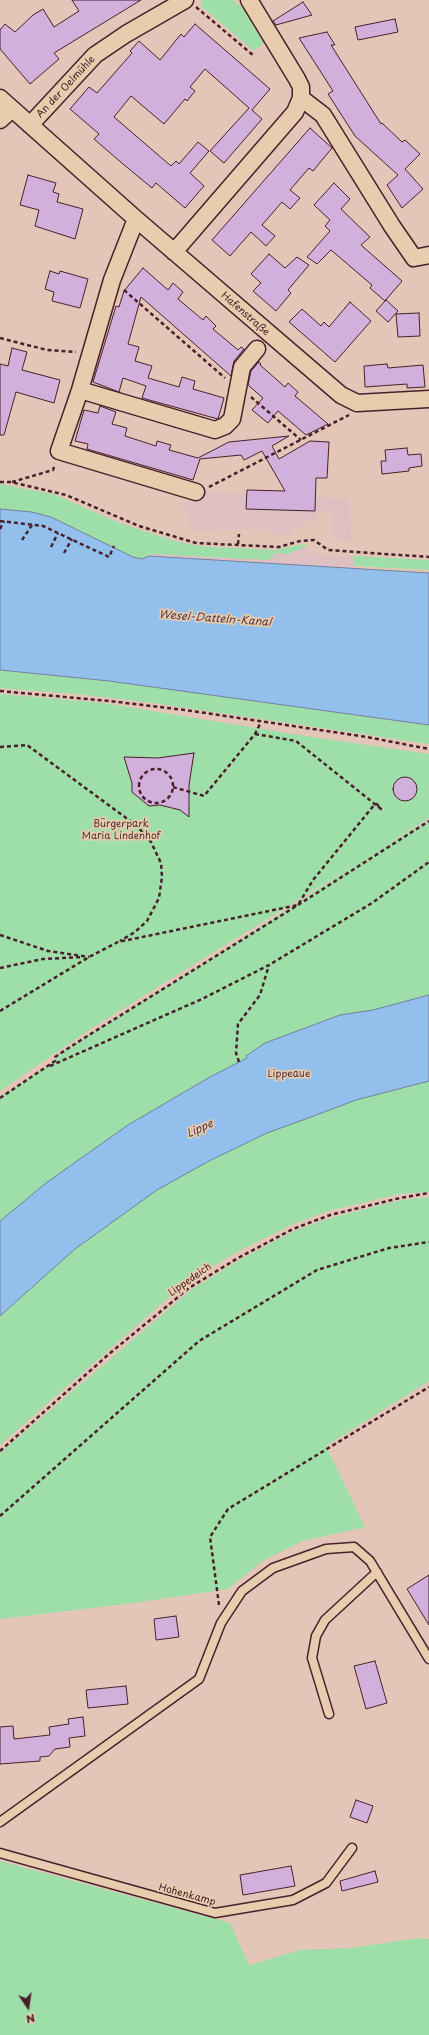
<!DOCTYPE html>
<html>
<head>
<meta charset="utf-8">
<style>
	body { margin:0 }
	#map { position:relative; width:429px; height:2035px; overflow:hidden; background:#e3c6b7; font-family:"Playpen Sans",sans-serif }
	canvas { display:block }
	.north { position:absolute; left:8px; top:1987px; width:40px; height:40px; -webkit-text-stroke:3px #e7ccae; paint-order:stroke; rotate:167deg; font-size:11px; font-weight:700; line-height:16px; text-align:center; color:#4a1f2b }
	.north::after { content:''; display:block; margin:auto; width:14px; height:18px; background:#4a1f2b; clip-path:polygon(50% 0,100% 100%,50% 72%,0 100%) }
</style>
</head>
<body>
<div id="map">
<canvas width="429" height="2035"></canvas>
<div class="north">N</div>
</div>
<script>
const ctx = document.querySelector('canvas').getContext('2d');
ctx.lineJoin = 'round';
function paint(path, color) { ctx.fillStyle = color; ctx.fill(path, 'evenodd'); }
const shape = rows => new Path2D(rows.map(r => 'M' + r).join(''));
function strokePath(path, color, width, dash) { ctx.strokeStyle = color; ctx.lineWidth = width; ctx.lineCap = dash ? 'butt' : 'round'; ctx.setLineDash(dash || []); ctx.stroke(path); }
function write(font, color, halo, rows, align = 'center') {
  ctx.font = font + ' "Playpen Sans",sans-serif'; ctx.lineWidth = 3.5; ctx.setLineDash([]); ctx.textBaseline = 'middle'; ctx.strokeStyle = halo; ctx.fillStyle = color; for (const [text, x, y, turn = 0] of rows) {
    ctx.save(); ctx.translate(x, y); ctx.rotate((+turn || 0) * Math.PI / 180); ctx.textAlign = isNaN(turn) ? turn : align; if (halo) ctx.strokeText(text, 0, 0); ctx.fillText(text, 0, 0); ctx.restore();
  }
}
paint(shape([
	[205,492,349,499,352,542,337,540,332,536,333,511,320,511,316,518,311,521,303,520,303,528,293,528,293,535,270,534,270,529,190,530,189,517,181,504],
	[118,531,152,543,273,552,306,546,309,553,353,557,354,569,149,556,142,559,110,546]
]), '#debfc2');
paint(shape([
	[202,0,233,0,242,7,264,43,254,51,201,6],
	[0,484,53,494,120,523,172,540,197,546,275,550,303,544,308,546,288,554,274,553,274,557,270,557,270,560,149,554,149,556,142,559,133,557,51,517,32,512,0,509],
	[353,556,429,560,429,570,354,566],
	[0,670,109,681,429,725,429,744,153,703,87,695,0,688],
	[0,694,103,703,299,735,429,754,429,818,368,856,429,820,429,1192,399,1194,328,1211,291,1225,235,1253,184,1284,0,1445,0,1097,55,1061,55,1057,81,1040,231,946,359,862,92,1028,0,1091],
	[429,1197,429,1381,326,1446,365,1527,303,1541,264,1560,228,1589,134,1603,0,1619,0,1453,191,1290,239,1260,294,1231,330,1218,401,1200],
	[0,1861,230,1923,249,1965,301,1950,351,1948,418,1938,429,1939,429,2035,0,2035]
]), '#9edfa9');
const water = shape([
	[0,509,32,512,51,517,133,557,142,559,149,556,429,573,429,725,109,681,0,670,0,509],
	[429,995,429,1081,356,1100,311,1117,267,1133,209,1161,157,1190,75,1249,0,1316,0,1221,46,1183,128,1125,210,1077,247,1058,246,1056,265,1043,340,1015,373,1010,429,995]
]);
paint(water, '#92bfec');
strokePath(water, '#757f9f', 1);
const building = shape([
	[72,0,141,0,54,53,59,59,30,84,0,49,0,30,5,24,15,32,33,15,43,9,54,27,79,11,72,0],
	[303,2,312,15,276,25,273,21,303,2],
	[395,19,398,32,358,40,355,27,395,19],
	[195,24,270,89,252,110,262,119,224,163,210,151,249,108,205,69,190,87,195,91,187,101,185,99,164,124,131,96,114,117,171,166,176,161,179,164,198,142,209,151,190,173,204,186,185,208,156,183,152,188,123,164,94,139,99,134,70,109,89,87,97,93,132,53,130,51,139,41,160,60,181,34,184,37,195,24],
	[327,32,335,45,331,45,381,124,382,123,402,142,405,140,420,154,405,169,423,189,402,208,387,185,398,175,355,136,328,94,333,91,299,38,327,32],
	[310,128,332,148,313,171,309,168,290,190,300,198,290,209,282,202,262,225,275,236,266,246,251,232,230,256,212,240,310,128],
	[28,175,56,183,53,192,59,194,57,202,83,209,75,239,35,226,39,210,20,205,28,175],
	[334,183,350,199,341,209,370,237,361,245,402,281,385,301,370,288,372,285,331,250,317,264,307,257,330,231,325,226,330,220,314,205,334,183],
	[269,254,285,268,297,257,309,265,288,290,291,293,276,311,253,291,261,283,251,274,269,254],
	[143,268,168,290,173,283,183,292,178,299,203,320,206,316,216,326,213,329,238,350,241,347,244,349,234,361,231,376,141,297,128,344,139,347,135,361,152,366,148,378,179,387,182,377,195,381,193,389,224,398,218,419,142,398,146,386,123,378,119,392,93,382,116,306,119,307,124,291,143,268],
	[50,271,59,274,60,271,88,279,80,308,52,301,54,292,45,289,50,271],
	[386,300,398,311,388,322,376,311,386,300],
	[350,302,371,321,335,362,289,322,302,309,321,326,324,322,329,327,350,302],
	[419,313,420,336,398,337,396,314,419,313],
	[12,348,27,352,22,370,60,380,54,403,16,392,4,435,0,435,0,364,8,366,12,348],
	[259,362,261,364,260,365,285,387,288,383,298,392,295,396,328,424,306,435,278,411,268,423,252,410,263,398,248,385,251,371,259,362],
	[387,364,388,368,423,365,425,387,407,388,407,384,365,387,364,366,387,364],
	[100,406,116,412,112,424,127,428,125,436,156,446,157,441,171,445,169,450,198,458,229,442,289,436,272,446,279,459,310,441,329,442,327,478,316,478,315,511,246,509,247,490,285,491,262,451,244,460,241,455,200,459,193,480,87,449,88,444,75,441,84,410,98,413,100,406],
	[407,448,408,455,421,454,422,466,409,468,409,471,382,474,381,461,386,461,385,450,407,448],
	[194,753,189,785,189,817,180,810,160,805,149,806,132,792,132,783,124,757,158,758,194,753],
	'393 789a12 12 0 1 1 24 0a12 12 0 1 1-24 0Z',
	[429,1575,429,1625,407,1589,429,1575],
	[176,1616,179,1637,156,1640,154,1619,176,1616],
	[375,1661,387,1703,366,1709,354,1666,375,1661],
	[126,1686,128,1704,88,1708,86,1690,126,1686],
	[83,1717,85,1736,69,1738,70,1747,55,1749,49,1756,40,1757,40,1761,0,1764,0,1727,13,1726,14,1739,50,1735,49,1727,69,1724,68,1719,83,1717],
	[356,1800,373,1806,367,1823,350,1817,356,1800],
	[291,1866,295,1886,243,1895,240,1875,291,1866],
	[375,1871,378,1882,342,1891,340,1881,375,1871]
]);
paint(building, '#d1b0db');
strokePath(building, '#4a1f2b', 1);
const service = shape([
	[329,1714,312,1658,316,1636,325,1620,377,1572],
	[0,1822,199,1679,221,1623,242,1591,273,1568,326,1549,354,1547,370,1561,429,1659],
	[0,1853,215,1913,293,1900,326,1883,352,1848]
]);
const minor = shape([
	[0,98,136,219,341,395,357,403,429,399],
	[301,98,323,115,392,226,414,258,429,255],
	[0,120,12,109],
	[30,125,95,55,126,34,185,0],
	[136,219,112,280,80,390,59,451,196,492],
	[174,252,295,112,301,98,301,87,297,79,249,0],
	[80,390,215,430,225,426,232,419,242,367,257,349]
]);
strokePath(service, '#4a1f2b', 11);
strokePath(minor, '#4a1f2b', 19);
strokePath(shape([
	[196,7,254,56],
	[124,290,225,378],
	[0,338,47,350,76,352],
	[251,397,301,440],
	[0,482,11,482,66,495,139,526,196,543,279,547,300,541,314,540,328,550,429,557],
	[12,482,53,470,55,464],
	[209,487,349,415],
	[0,521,43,526,109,557,114,546],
	[0,529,4,521],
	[22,540,32,525],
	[238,544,239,534],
	[51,547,58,533],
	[64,553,72,539],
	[0,691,109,701,185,710,367,737,429,749],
	[255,734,296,741,381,809,376,803],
	[0,747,27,745,137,826,151,842,161,863,162,877,159,898,147,921,135,932,120,941],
	'139 786a17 17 0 1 1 34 0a17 17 0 1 1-34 0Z',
	[173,787,204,796,255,734,261,722],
	[0,935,48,951,89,957],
	[0,968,43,959,83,957],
	[0,1011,89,957,118,942,298,905,313,880,375,804],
	[239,1062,236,1053,238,1024,260,995,269,965],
	[50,1066,202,999,269,965,372,903,429,862],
	[0,1098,55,1061,55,1057,81,1040,298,905,429,821],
	[0,1451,109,1354,189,1288,238,1258,293,1229,330,1215,400,1198,429,1193],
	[0,1516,199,1341,317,1270,389,1248,429,1242],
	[219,1605,210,1537,228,1509,429,1387]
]), '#4a1f2b', 2.5, [4, 3]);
strokePath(service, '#e7ccae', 8);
strokePath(minor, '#e7ccae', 16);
write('10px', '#4a1f2b', '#e7ccae', [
	["An der Oelmühle",66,87,-47],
	["Hafenstraße",245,314,41],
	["Lippedeich",190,1280,-35],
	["Hohenkamp",187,1895,15]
]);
write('10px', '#523238', '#e7ccae', [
	["Bürgerpark",121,824],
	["Maria Lindenhof",121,836],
	["Lippeaue",289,1074]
]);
write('italic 11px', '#553748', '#e7ccae', [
	["Wesel-Datteln-Kanal",215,619,4],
	["Lippe",200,1129,-25]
]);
</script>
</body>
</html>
